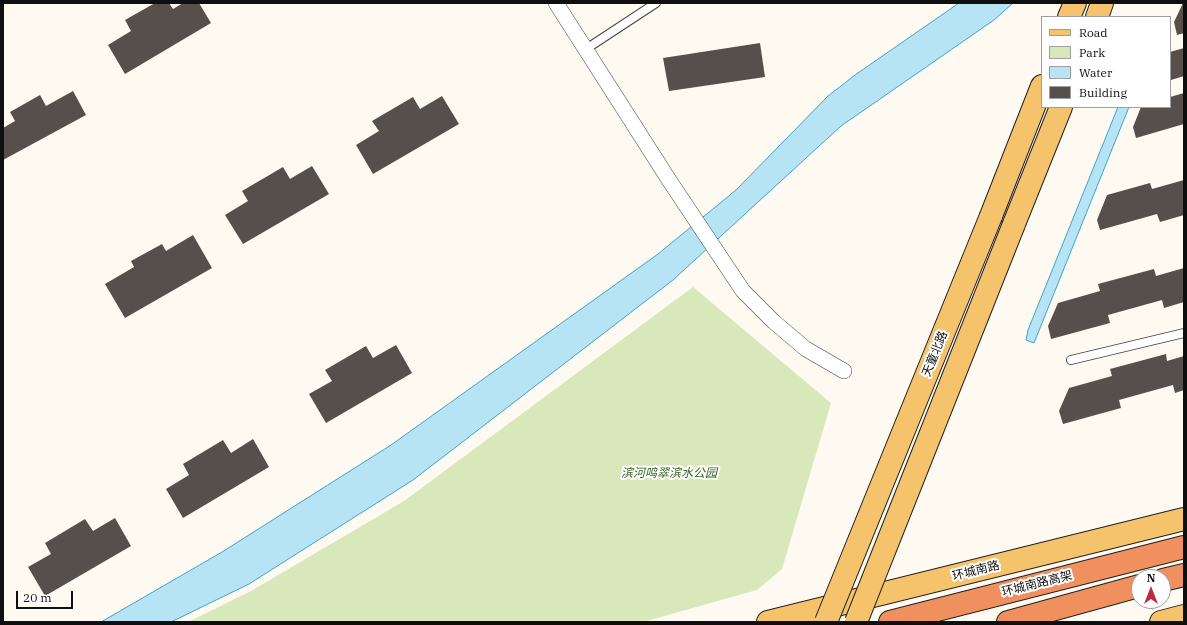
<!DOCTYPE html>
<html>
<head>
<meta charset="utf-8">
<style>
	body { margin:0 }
	#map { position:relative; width:1187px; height:625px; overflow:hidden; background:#fffaf1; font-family:"IBM Plex Serif",serif }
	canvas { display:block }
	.frame { position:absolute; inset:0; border:4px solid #0f0f0f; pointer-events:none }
	.legend { position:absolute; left:1041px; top:16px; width:130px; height:92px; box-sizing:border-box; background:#fff; border:1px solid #9f9f9f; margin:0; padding:5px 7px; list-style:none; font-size:12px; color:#0f0f0f }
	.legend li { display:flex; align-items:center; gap:8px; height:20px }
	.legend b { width:20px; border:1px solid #9f9f9f }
	.north { position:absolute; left:1131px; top:569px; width:40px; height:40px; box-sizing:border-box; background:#fff; border:1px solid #9f9f9f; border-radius:50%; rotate:0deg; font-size:11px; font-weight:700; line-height:16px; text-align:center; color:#0f0f0f }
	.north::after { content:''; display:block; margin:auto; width:14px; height:18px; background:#bb2a42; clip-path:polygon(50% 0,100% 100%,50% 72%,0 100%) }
	.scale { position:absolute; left:16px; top:591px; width:57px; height:18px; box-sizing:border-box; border:2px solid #0f0f0f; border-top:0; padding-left:5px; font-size:12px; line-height:14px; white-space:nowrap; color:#0f0f0f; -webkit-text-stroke:3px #fff; paint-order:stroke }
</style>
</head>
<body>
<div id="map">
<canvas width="1187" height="625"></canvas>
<div class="frame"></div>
<ul class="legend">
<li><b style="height:5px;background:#f4c36b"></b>Road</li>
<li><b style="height:11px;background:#d8e8bb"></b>Park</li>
<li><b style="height:11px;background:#b7e4f4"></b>Water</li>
<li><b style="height:11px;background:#574f4b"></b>Building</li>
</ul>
<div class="north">N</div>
<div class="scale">20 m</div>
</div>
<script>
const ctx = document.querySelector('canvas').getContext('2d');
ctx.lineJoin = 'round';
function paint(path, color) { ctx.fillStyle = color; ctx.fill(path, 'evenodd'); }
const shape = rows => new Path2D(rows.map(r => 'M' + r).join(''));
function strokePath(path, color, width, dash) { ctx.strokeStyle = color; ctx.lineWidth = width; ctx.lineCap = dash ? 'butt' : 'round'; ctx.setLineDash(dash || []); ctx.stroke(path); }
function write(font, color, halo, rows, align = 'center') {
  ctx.font = font + ' "IBM Plex Serif","Noto Sans SC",serif'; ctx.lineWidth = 4; ctx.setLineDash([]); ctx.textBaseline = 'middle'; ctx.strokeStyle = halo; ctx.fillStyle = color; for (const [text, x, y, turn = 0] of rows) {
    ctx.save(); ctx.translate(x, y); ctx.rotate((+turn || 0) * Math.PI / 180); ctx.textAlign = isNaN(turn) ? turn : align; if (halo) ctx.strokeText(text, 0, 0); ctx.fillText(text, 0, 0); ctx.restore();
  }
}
paint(shape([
	[693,287,831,403,782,569,757,590,643,622,188,622,251,591,404,501]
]), '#d8e8bb');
const water = shape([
	[959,3,1013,3,994,20,841,126,673,280,413,480,249,584,171,622,101,622,222,552,391,445,658,254,736,190,828,96,855,75,959,3],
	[1118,107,1129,107,1034,343,1026,340,1028,330,1118,107]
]);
paint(water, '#b7e4f4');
strokePath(water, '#40a2c9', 1);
paint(shape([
	[155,3,169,3,173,9,183,3,199,3,211,23,125,74,108,45,131,31,125,20],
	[1183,3,1184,33,1177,35,1174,22],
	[760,43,765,77,669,91,663,58],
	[1184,48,1184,76,1171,80,1170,52],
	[73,91,86,115,3,160,3,128,15,121,10,112,40,95,46,106],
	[1184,93,1184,124,1136,138,1133,127,1141,107,1170,107,1170,97],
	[442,96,459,124,373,174,356,145,379,131,372,121,413,97,420,109],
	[312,166,329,194,243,244,225,215,248,201,242,191,283,167,290,179],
	[1184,180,1184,215,1160,222,1157,214,1100,230,1097,220,1107,195,1150,183,1152,189],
	[193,235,212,268,125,318,105,284,134,267,131,261,162,244,166,251],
	[1184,268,1184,302,1164,308,1162,300,1108,315,1110,323,1051,339,1048,326,1058,303,1100,291,1098,284,1154,269,1156,276],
	[396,345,412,373,326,423,309,394,332,381,325,370,366,346,373,358],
	[1166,354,1167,361,1184,356,1184,390,1175,393,1173,385,1119,400,1121,408,1063,424,1059,411,1069,388,1112,376,1110,369],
	[253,439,269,467,183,518,166,489,189,475,183,464,223,440,231,453],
	[115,518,131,546,45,596,28,567,51,554,45,543,85,519,93,531]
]), '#574f4b');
const lane = shape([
	[586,49,656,3],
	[1071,360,1184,333]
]);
const street = shape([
	[556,3,669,180,743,291,774,322,806,349,844,371]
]);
const primary = shape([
	[1069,17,1075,3],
	[1097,17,1102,3],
	[991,216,1042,86],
	[1014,224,1061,107],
	[768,622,1184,519],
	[1161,622,1184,616]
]);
const highway = shape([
	[1163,580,1184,575],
	[890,622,1184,547],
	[1008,622,1139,586]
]);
strokePath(lane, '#424242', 10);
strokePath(street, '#424242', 16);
strokePath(primary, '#202020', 24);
strokePath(highway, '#202020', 24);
strokePath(lane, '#fff', 8);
strokePath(street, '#fff', 15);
strokePath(primary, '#f4c36b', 22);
strokePath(highway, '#f0905e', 22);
const primaryBridge = shape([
	[826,622,991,216],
	[856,622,1014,224]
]);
strokePath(primaryBridge, '#202020', 24, []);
strokePath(primaryBridge, '#f4c36b', 22);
write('12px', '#0f0f0f', '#fff', [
	["天童北路",935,354,-68],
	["环城南路",976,571,-14],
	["环城南路高架",1037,584,-14]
]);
write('italic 12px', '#366520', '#fff', [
	["滨河鸣翠滨水公园",669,474]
]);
</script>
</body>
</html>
